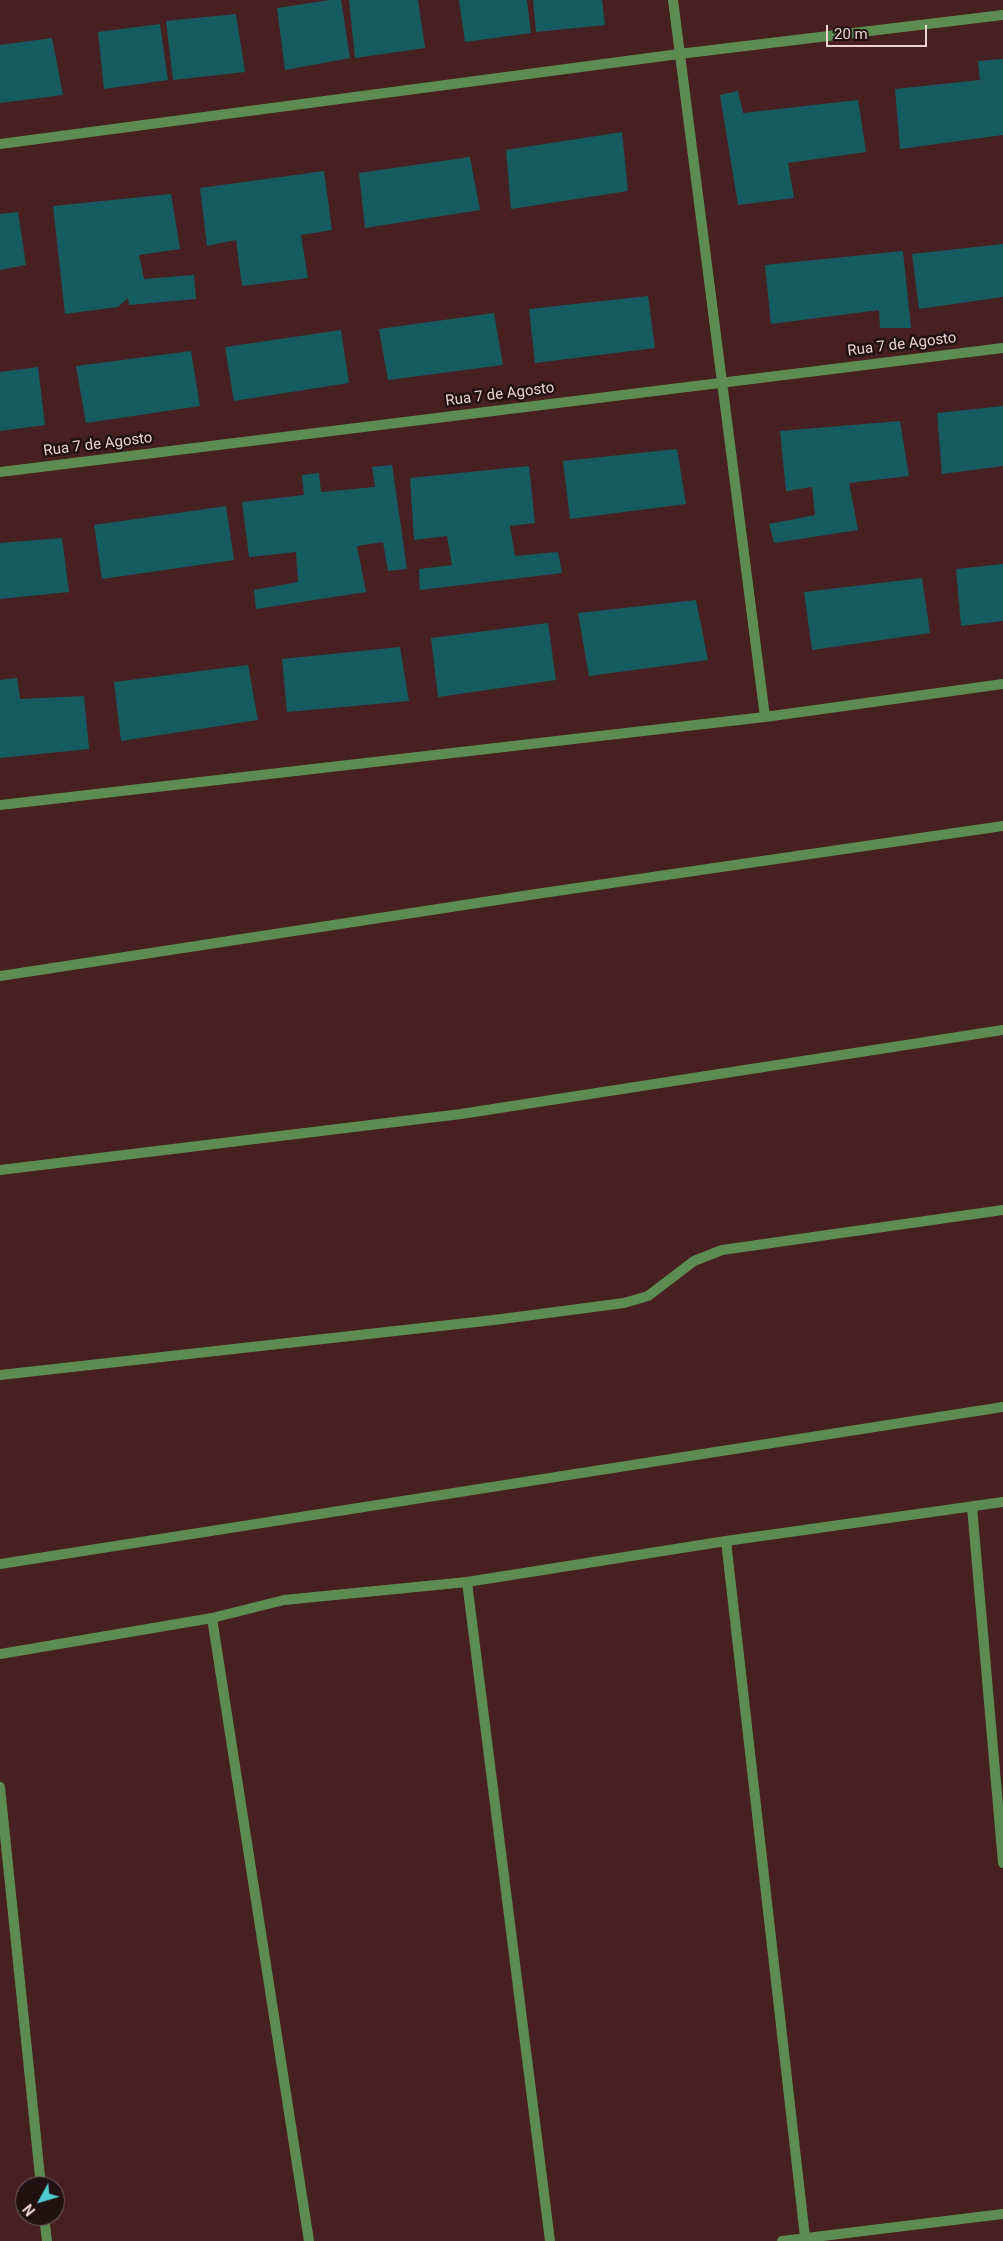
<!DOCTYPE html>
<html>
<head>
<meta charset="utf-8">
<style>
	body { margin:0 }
	#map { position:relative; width:1003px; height:2241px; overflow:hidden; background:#472122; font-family:Roboto,sans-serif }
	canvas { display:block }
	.north { position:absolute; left:15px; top:2176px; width:50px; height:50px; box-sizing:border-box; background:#211; border:1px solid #735e5e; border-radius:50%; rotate:231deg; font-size:14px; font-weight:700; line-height:20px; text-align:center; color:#ecd2d1 }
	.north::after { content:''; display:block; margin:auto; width:18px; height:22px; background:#51ccd2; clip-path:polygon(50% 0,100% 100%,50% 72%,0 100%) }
	.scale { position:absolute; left:826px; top:25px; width:101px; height:22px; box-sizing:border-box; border:2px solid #ecd2d1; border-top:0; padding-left:6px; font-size:15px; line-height:18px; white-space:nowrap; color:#ecd2d1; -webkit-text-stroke:4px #211; paint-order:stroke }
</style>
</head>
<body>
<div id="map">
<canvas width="1003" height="2241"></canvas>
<div class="north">N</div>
<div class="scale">20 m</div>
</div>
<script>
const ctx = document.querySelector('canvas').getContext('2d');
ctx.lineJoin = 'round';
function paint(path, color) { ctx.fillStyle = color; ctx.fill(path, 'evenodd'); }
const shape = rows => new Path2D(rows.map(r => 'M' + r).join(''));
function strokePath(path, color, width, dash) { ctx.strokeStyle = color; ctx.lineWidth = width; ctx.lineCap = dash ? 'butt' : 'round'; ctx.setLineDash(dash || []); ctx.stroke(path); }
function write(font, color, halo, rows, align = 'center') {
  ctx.font = font + ' Roboto,sans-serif'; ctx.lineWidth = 5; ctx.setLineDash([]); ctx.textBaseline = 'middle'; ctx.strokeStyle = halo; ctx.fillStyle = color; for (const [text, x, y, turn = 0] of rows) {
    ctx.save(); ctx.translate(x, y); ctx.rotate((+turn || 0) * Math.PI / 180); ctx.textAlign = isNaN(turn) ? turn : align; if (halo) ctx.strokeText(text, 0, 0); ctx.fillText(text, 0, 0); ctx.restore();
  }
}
paint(shape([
	[330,0,341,0,350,58,285,70,277,8],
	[349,0,418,0,425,48,355,58],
	[459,0,527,0,531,33,465,42],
	[533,0,602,0,605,25,536,32],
	[236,14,245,72,173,80,166,21],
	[160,24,168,80,104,89,98,32],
	[52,38,63,95,0,103,0,45],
	[1003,59,1003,135,900,149,895,89,980,80,978,61],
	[738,91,743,113,858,100,866,152,788,163,794,198,738,205,720,95],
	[622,132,628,191,511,209,506,150],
	[470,157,480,210,365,228,359,173],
	[324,171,332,230,301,235,308,278,242,286,236,240,207,246,200,188],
	[171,194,180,249,139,255,144,279,194,275,196,299,129,305,128,298,118,307,65,314,53,206],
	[18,212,26,265,0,270,0,214],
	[1003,244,1003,297,919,309,912,254],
	[903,251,911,328,880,328,879,310,771,324,765,265],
	[648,296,655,348,535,363,529,309],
	[494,313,503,365,388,380,379,329],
	[341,330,349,383,234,401,225,347],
	[191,351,200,406,86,423,76,366],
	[38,367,45,425,0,431,0,372],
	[1003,406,1003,466,942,474,937,413],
	[900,421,909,476,849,483,858,530,774,543,769,524,815,515,812,487,786,491,780,431],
	[677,449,686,504,570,519,563,461],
	[392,465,407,569,388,571,383,542,357,546,366,592,256,609,254,590,298,582,296,552,249,557,242,502,304,495,302,475,319,473,321,492,375,487,372,467],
	[529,466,535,523,510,526,515,556,558,552,562,573,420,590,419,569,452,565,447,536,414,540,410,478],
	[226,506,234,560,102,579,94,525],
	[62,538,69,592,0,599,0,543],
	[1003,564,1003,621,961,626,956,569],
	[922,578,930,633,812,650,804,592],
	[696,600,708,660,589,676,578,613],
	[548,623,556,680,438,697,431,638],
	[400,647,409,701,287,712,282,659],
	[248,665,258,720,121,741,114,682],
	[17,678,20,699,84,696,89,749,0,758,0,680]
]), '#165b5f');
strokePath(shape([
	[673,0,765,717],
	[0,144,679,54,1003,15],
	[0,472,1003,348],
	[0,805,765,717,1003,684],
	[0,976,536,894,1003,826],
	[0,1170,461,1114,1003,1030],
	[0,1375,494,1320,624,1303,648,1296,694,1261,722,1250,1003,1210],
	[972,1507,1003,1863],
	[726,1541,805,2237],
	[0,1564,1003,1407],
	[467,1582,550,2241],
	[212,1618,309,2241],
	[0,1654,212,1618,284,1600,467,1582,726,1541,1003,1502],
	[0,1787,41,2186],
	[44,2216,47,2241],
	[782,2241,1003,2214]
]), '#5c8c51', 10);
write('15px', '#ecd2d1', '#211', [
	["Rua 7 de Agosto",902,345,-7],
	["Rua 7 de Agosto",500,395,-7],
	["Rua 7 de Agosto",98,445,-7]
]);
</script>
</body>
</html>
